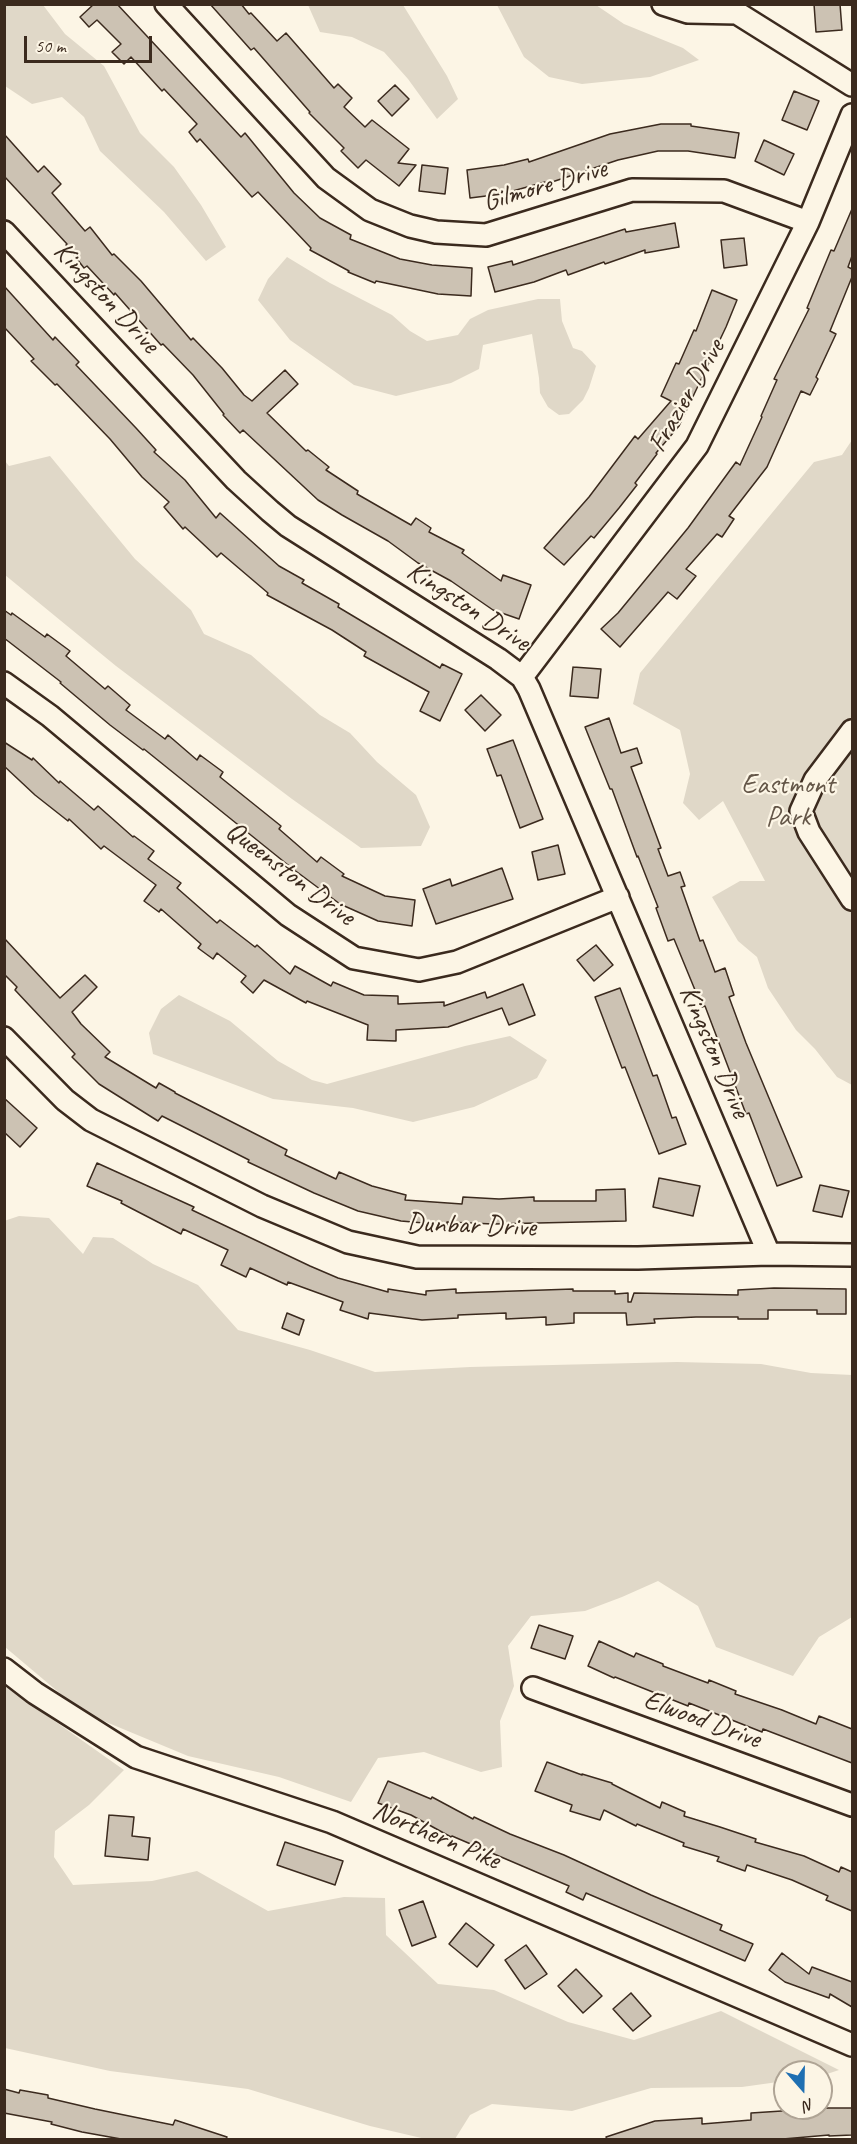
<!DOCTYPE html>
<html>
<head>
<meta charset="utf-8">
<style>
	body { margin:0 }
	#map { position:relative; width:857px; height:2144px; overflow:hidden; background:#fcf5e5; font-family:Caveat,sans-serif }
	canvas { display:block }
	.frame { position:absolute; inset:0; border:6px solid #3b2a1e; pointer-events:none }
	.north { position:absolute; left:773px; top:2060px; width:60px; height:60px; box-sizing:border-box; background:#fcf5e5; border:2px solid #afa495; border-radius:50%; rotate:160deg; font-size:16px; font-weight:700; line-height:24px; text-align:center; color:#3b2a1e }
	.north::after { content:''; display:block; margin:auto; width:21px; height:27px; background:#1f6fb2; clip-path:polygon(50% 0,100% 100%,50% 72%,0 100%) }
	.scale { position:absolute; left:24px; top:36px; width:128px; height:27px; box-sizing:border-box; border:3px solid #3b2a1e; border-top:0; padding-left:8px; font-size:18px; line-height:21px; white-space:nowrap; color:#3b2a1e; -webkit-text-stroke:4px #fcf5e5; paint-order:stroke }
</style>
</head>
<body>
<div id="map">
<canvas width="857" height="2144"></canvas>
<div class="frame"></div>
<div class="north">N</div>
<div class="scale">50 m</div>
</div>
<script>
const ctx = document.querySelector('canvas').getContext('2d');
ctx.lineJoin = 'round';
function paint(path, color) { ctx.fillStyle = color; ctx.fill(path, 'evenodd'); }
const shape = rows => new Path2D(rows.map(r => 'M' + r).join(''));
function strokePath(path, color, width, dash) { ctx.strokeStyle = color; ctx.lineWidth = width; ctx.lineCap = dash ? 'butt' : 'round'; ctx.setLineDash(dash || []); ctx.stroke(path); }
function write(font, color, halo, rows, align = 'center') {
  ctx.font = font + ' Caveat,sans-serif'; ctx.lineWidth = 4.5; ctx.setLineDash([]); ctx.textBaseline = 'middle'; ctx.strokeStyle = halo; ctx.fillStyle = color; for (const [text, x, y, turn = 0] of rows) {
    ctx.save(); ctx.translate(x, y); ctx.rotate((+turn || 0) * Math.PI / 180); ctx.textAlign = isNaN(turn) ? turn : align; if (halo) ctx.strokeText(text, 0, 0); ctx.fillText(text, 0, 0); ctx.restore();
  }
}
paint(shape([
	[4,5,43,5,65,34,104,66,140,133,174,167,201,205,226,247,206,261,164,212,100,151,84,117,62,97,32,104,5,86],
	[308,5,403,5,447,76,458,99,437,119,408,79,384,52,352,37,320,32],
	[497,5,596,5,624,24,683,48,699,60,650,77,582,84,549,77,524,57],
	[287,257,330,283,392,315,410,331,427,341,458,335,470,319,488,310,538,299,560,299,562,321,573,348,582,351,596,366,589,388,583,400,569,414,559,415,548,407,540,393,539,378,532,334,483,345,479,369,451,383,396,396,354,385,290,340,258,300,268,279],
	[852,440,852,1085,837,1077,815,1049,796,1030,768,988,757,957,738,941,712,897,740,881,765,881,723,801,699,820,683,803,690,774,680,730,633,704,640,673,814,462,842,455],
	[50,456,135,559,191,610,204,634,251,655,320,715,350,733,377,762,416,795,430,827,421,846,361,848,292,799,116,666,5,575,5,461,9,466],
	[179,995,230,1021,278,1061,312,1080,327,1084,465,1046,510,1036,547,1060,537,1078,474,1107,413,1122,353,1108,273,1099,153,1054,149,1033,161,1009],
	[19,1216,49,1218,83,1254,93,1237,113,1238,153,1264,198,1285,238,1330,310,1350,375,1372,470,1367,677,1362,761,1364,811,1373,852,1375,852,1617,819,1637,793,1676,716,1647,698,1606,658,1581,622,1597,585,1611,531,1616,508,1646,514,1686,500,1721,502,1767,481,1772,424,1752,378,1758,351,1802,279,1777,188,1756,82,1712,5,1647,4,1221],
	[5,1686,124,1770,89,1805,55,1831,54,1857,73,1885,152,1881,197,1871,268,1911,344,1897,385,1898,386,1935,438,1984,494,1990,568,2022,634,2040,721,2011,839,2070,821,2076,821,2072,785,2072,785,2081,742,2087,651,2088,572,2111,492,2104,470,2115,455,2139,430,2140,370,2126,248,2089,110,2071,5,2048]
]), '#e0d8c8');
const building = shape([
	[94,4,117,4,241,137,245,133,294,193,320,218,351,235,350,239,400,259,432,265,472,268,471,296,438,294,376,281,375,283,348,272,349,271,310,250,311,248,258,192,252,197,200,139,197,142,189,132,197,124,164,89,162,91,131,57,124,64,112,52,121,44,97,20,89,27,80,17,94,4],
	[210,4,241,4,249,14,251,13,277,41,286,33,334,88,338,84,352,98,344,107,365,127,372,120,409,149,398,163,416,165,399,186,366,160,358,168,341,151,344,148,309,113,310,112,254,48,251,50,210,4],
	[814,4,840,4,842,30,816,32,814,4],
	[395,85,409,99,392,116,378,101,395,85],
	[794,91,819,101,807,130,782,120,794,91],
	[661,124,691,124,691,126,739,133,735,158,688,151,658,151,618,160,546,184,545,182,502,194,470,198,467,170,504,165,528,159,529,162,610,134,661,124],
	[4,134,38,172,44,166,61,184,52,193,85,231,90,227,112,255,114,254,141,281,191,340,193,338,222,368,244,395,252,401,285,370,298,384,267,413,306,451,308,450,329,467,326,470,358,491,357,494,411,525,416,518,431,528,429,532,464,550,462,553,501,581,503,575,531,585,519,619,493,610,451,581,418,563,388,541,342,515,318,500,243,430,240,433,223,415,224,414,193,375,163,344,161,345,115,293,114,295,87,266,84,268,66,245,67,244,4,176,4,134],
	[764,140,794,154,784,175,755,161,764,140],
	[422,165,448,168,445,194,419,191,422,165],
	[852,209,852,256,848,267,852,269,852,277,830,331,836,334,816,377,818,379,810,395,801,391,767,467,729,516,734,519,722,537,717,534,686,569,696,576,677,599,668,592,620,647,601,629,618,613,688,528,736,462,740,465,762,417,761,416,777,380,774,379,809,309,807,308,831,250,834,251,852,209],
	[675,223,679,247,645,253,645,250,605,264,604,262,568,275,566,270,534,282,495,292,488,267,512,261,513,265,625,229,626,232,675,223],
	[744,238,747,265,724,268,721,240,744,238],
	[4,286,53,340,55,337,79,362,76,365,136,428,156,450,154,452,185,480,216,518,220,513,279,566,304,580,302,583,339,604,338,607,440,668,442,664,462,674,440,721,420,711,429,692,364,656,366,652,332,630,267,595,268,593,221,553,217,557,185,527,183,529,164,507,169,502,142,477,110,439,57,384,55,385,31,361,34,359,4,327,4,286],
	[712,290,737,300,726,327,679,426,656,453,657,454,635,483,637,485,619,508,594,538,591,536,564,565,544,548,589,497,635,436,638,439,671,401,661,396,676,363,679,364,694,330,696,331,712,290],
	[4,610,11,615,12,613,45,637,47,634,70,651,66,656,105,689,108,686,130,705,126,710,165,739,168,735,197,760,200,755,223,772,220,777,281,826,279,829,317,862,321,857,344,874,342,876,385,896,415,900,412,926,378,921,340,904,293,869,144,749,143,750,110,725,60,683,61,682,4,638,4,610],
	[573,667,601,669,598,698,570,696,573,667],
	[481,695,501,715,485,731,465,710,481,695],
	[609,718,621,753,637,748,642,763,631,767,661,848,658,849,668,876,680,872,685,886,681,887,700,941,703,940,715,972,725,968,734,995,729,997,746,1043,802,1177,777,1186,749,1113,746,1114,705,1006,702,1007,674,939,668,941,656,908,658,907,638,856,637,857,612,789,610,789,585,727,609,718],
	[513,740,543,819,520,828,501,775,497,776,487,749,513,740],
	[4,742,32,760,33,758,59,783,60,781,94,810,98,806,133,837,134,836,154,851,148,859,181,883,177,888,217,923,220,920,255,947,257,945,290,974,295,966,331,986,333,982,364,995,398,996,398,1004,444,1002,444,1006,485,992,487,998,523,984,535,1015,509,1025,502,1008,448,1027,396,1030,396,1041,367,1040,368,1025,307,1001,306,1003,264,980,253,993,241,982,246,976,217,953,213,959,198,948,201,944,161,909,159,912,144,901,156,885,104,846,101,849,69,819,68,821,35,795,4,766,4,742],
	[558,845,565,874,538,880,532,852,558,845],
	[502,868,513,899,436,924,423,889,450,879,452,886,502,868],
	[4,938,60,998,85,975,97,987,72,1012,81,1024,110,1052,105,1057,156,1088,159,1083,175,1092,175,1093,287,1150,285,1155,336,1179,339,1172,372,1186,406,1195,405,1200,462,1204,463,1197,499,1199,534,1197,534,1201,596,1201,596,1190,625,1189,626,1221,493,1224,447,1222,447,1225,401,1221,358,1211,314,1193,248,1162,249,1160,162,1116,158,1121,99,1084,72,1057,75,1054,15,990,17,987,4,974,4,938],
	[596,945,613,965,594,981,577,960,596,945],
	[620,988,653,1076,657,1075,672,1118,676,1117,686,1144,659,1154,625,1067,622,1068,595,997,620,988],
	[4,1098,37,1128,20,1147,4,1132,4,1098],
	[97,1163,194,1207,192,1210,310,1266,338,1278,388,1292,388,1289,426,1295,426,1291,456,1289,456,1293,573,1289,573,1291,615,1291,615,1294,628,1293,628,1302,631,1302,634,1293,738,1295,738,1290,774,1288,846,1289,846,1314,817,1314,817,1310,768,1310,768,1319,738,1319,738,1317,696,1317,654,1319,655,1323,627,1325,626,1313,574,1313,574,1323,546,1325,546,1317,506,1319,506,1313,458,1315,458,1318,422,1320,369,1313,368,1319,340,1310,343,1302,288,1282,287,1285,250,1268,246,1277,221,1265,228,1250,183,1229,181,1234,121,1203,122,1201,87,1186,97,1163],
	[659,1178,700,1186,693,1216,653,1207,659,1178],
	[820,1185,849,1191,842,1217,813,1211,820,1185],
	[287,1313,304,1320,299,1335,282,1328,287,1313],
	[539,1625,573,1636,565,1659,531,1648,539,1625],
	[599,1641,634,1657,636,1653,663,1664,663,1666,708,1683,709,1680,736,1691,735,1694,782,1710,816,1724,819,1716,852,1729,852,1763,763,1729,762,1732,689,1703,688,1706,615,1677,614,1678,588,1666,599,1641],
	[547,1762,582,1775,582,1774,612,1783,612,1784,660,1808,662,1802,685,1812,684,1816,720,1827,756,1839,755,1842,804,1856,839,1872,841,1867,852,1872,852,1911,826,1900,828,1896,792,1880,747,1865,745,1871,717,1861,719,1857,683,1846,684,1843,637,1824,636,1826,604,1810,600,1820,570,1811,572,1805,535,1791,547,1762],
	[388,1781,431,1799,432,1797,473,1819,474,1817,510,1834,564,1855,651,1895,722,1925,720,1930,753,1944,745,1961,586,1893,583,1900,566,1892,569,1886,452,1836,451,1837,411,1815,378,1803,388,1781],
	[109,1815,134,1817,132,1836,150,1838,148,1860,105,1856,109,1815],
	[285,1842,343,1861,335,1885,277,1865,285,1842],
	[423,1901,436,1937,412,1946,399,1910,423,1901],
	[466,1923,494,1945,477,1967,449,1944,466,1923],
	[526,1945,547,1974,525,1989,505,1960,526,1945],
	[782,1953,809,1974,812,1967,852,1982,852,2007,830,1994,829,1998,785,1982,769,1970,782,1953],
	[576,1969,602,1996,583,2013,558,1986,576,1969],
	[631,1993,651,2016,633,2031,613,2009,631,1993],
	[4,2089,19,2093,20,2090,48,2095,48,2098,95,2109,173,2125,175,2120,227,2137,226,2139,121,2139,82,2132,51,2124,52,2122,4,2113,4,2089],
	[828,2108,852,2108,852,2135,829,2136,829,2135,783,2139,607,2139,606,2137,655,2121,702,2118,702,2124,751,2120,751,2113,828,2108]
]);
paint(building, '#ccc2b3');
strokePath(building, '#3b2a1e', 1.5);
const minor = shape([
	[166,4,326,178,370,210,410,226,436,232,486,235,632,190,724,191,808,222],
	[663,4,688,12,737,13,852,85],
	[4,232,236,480,270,511,288,526,498,659,522,677,529,689,769,1254],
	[522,677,697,446,808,222,852,115],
	[4,683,50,716,288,915,354,958,419,970,457,962,618,897],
	[852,731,815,780,801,811,809,832,852,899],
	[4,1038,65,1100,91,1120,262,1206,348,1242,417,1257,638,1258,769,1254,852,1255],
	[4,1669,35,1693,136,1757,332,1822,852,2045],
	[533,1688,852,1805]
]);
strokePath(minor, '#3b2a1e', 26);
strokePath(minor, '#fcf5e5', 21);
write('28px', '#3b2a1e', '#fcf5e5', [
	["Gilmore Drive",545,186,-16],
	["Kingston Drive",106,298,47],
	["Frazier Drive",687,396,-60],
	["Kingston Drive",468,607,33],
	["Queenston Drive",290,874,37],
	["Kingston Drive",714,1052,67],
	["Dunbar Drive",471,1226,2],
	["Elwood Drive",702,1720,20],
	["Northern Pike",436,1836,23]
]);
write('28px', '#645648', '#fcf5e5', [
	["Eastmont",788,786],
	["Park",788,818]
]);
</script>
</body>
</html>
